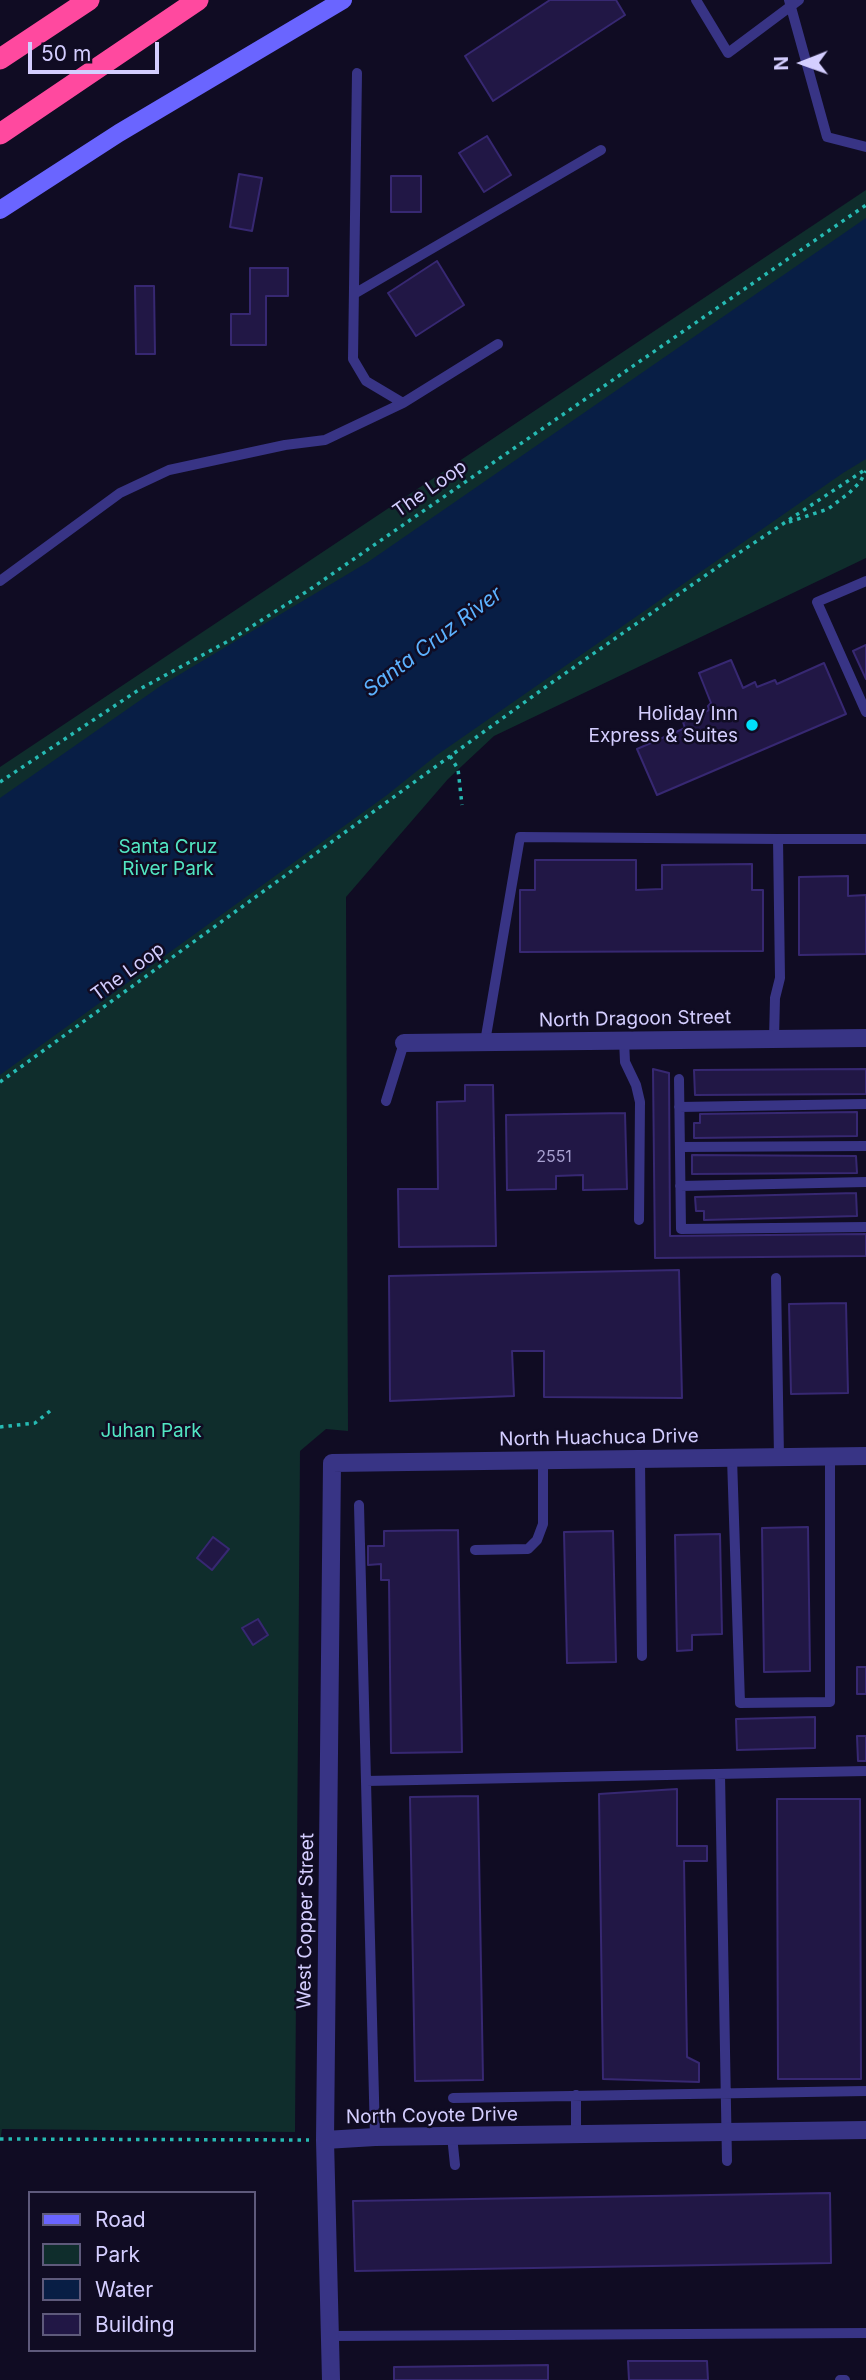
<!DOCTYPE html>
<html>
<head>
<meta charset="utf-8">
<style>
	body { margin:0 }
	#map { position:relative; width:866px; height:2380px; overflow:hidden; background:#100c23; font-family:Inter,sans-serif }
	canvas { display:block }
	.legend { position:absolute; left:28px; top:2191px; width:228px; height:161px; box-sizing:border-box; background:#100c23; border:2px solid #5e5a7b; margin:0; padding:9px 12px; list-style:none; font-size:21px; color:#d4ceff }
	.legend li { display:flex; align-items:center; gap:14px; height:35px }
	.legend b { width:35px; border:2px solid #5e5a7b }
	.north { position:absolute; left:768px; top:28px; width:70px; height:70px; -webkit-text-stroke:5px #100c23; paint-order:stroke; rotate:269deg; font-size:19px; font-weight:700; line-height:28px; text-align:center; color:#d4ceff }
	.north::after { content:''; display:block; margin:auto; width:24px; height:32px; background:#d4ceff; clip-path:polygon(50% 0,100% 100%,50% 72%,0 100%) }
	.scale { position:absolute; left:28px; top:42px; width:131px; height:32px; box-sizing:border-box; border:4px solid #d4ceff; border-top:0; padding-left:9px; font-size:21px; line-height:24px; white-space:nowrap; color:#d4ceff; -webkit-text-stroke:5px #100c23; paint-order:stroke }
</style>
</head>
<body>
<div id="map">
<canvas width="866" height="2380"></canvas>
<ul class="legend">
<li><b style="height:9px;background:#6a65ff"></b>Road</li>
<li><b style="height:19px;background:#0f2d2c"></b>Park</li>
<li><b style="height:19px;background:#081e45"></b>Water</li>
<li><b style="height:19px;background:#211745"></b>Building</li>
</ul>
<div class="north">N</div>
<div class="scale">50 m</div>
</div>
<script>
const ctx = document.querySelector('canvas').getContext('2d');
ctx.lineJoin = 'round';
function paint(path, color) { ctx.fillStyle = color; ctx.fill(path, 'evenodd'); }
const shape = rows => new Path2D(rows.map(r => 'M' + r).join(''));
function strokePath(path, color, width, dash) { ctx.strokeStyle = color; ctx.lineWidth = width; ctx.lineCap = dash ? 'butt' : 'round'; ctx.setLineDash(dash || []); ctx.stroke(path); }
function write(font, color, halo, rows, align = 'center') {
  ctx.font = font + ' Inter,sans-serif'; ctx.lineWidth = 5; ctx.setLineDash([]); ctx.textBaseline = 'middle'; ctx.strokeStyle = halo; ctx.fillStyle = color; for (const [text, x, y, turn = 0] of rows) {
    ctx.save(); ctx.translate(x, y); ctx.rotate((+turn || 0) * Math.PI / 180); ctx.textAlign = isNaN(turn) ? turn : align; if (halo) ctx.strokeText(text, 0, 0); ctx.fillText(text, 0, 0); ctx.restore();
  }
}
paint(shape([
	[866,190,866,558,494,736,448,779,346,897,348,1431,326,1429,300,1451,295,2132,2,2129,0,2142,0,767]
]), '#0f2d2c');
paint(shape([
	[866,218,866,459,843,473,437,755,387,795,0,1075,0,798,162,685,368,562]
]), '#081e45');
const building = shape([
	[550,0,616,0,625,15,493,101,465,56,550,0],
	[487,136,511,175,484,192,459,153,487,136],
	[239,174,262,178,252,231,230,227,239,174],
	[391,176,421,176,421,212,391,212,391,176],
	[437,261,464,305,416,336,388,293,437,261],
	[250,268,288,268,288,296,266,296,266,345,231,345,231,314,250,314,250,268],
	[135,286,154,286,155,354,136,354,135,286],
	[866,645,866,679,853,651,866,645],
	[731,660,743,688,755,682,757,687,775,680,777,684,824,663,846,714,657,795,637,749,685,728,683,722,709,710,708,706,711,703,699,673,731,660],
	[535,860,636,860,636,890,662,889,662,865,752,864,752,890,763,890,763,951,520,952,520,890,535,890,535,860],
	[848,876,848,896,866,895,866,954,799,955,799,877,848,876],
	[653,1069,669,1073,670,1236,866,1234,866,1256,655,1258,653,1069],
	[866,1069,866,1094,695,1095,694,1070,866,1069],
	[465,1085,493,1085,496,1246,399,1247,398,1189,438,1189,437,1102,465,1101,465,1085],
	[857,1112,857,1136,694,1138,694,1123,700,1123,700,1114,857,1112],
	[625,1113,627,1189,583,1190,583,1175,556,1176,556,1189,507,1190,506,1115,625,1113],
	[692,1155,856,1156,857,1173,692,1174,692,1155],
	[856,1193,857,1216,704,1220,704,1211,696,1211,695,1197,856,1193],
	[679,1270,682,1398,544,1397,544,1351,512,1351,514,1396,390,1401,389,1276,679,1270],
	[846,1303,848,1393,791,1394,789,1304,846,1303],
	[808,1527,810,1671,764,1672,762,1528,808,1527],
	[458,1530,462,1752,391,1753,389,1580,381,1580,381,1564,368,1565,368,1546,384,1546,384,1531,458,1530],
	[613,1531,616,1662,567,1663,564,1532,613,1531],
	[720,1534,722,1634,692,1635,692,1650,677,1651,675,1535,720,1534],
	[213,1537,229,1549,212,1570,197,1558,213,1537],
	[258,1619,268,1635,253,1645,242,1628,258,1619],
	[857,1667,866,1667,866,1694,857,1694,857,1667],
	[815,1717,815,1748,737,1750,736,1719,815,1717],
	[857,1736,866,1736,866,1761,858,1761,857,1736],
	[677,1789,677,1846,707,1846,707,1861,684,1861,687,2057,699,2063,699,2082,603,2079,599,1794,677,1789],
	[478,1796,483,2080,415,2081,410,1797,478,1796],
	[777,1799,860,1799,861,2079,778,2079,777,1799],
	[830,2193,831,2263,355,2271,353,2201,830,2193],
	[628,2361,707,2361,708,2380,629,2380,628,2361],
	[548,2365,548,2380,394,2380,394,2367,548,2365]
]);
paint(building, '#211745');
strokePath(building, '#372872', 2);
strokePath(shape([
	[789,522,828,509,849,493,860,482,866,471],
	[450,756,458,769,462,805],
	[0,782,140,689,232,639,309,590,866,205],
	[0,1082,547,686,719,566,866,469],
	[0,1427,35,1423,50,1411],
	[0,2139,309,2140]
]), '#26bab3', 3.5, [3.5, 5]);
strokePath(shape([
	[696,0,728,53,799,0],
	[789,0,827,137,866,147],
	[357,73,353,359,366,381,403,403,498,344],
	[354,294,601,150],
	[0,581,120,493,169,470,285,445,325,440,403,403],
	[866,581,817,602,866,712],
	[778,839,866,839],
	[624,1040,625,1062,636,1085,640,1102,639,1220],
	[485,1042,520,837,778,839,780,978,775,998,774,1039],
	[679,1079,681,1229,866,1227],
	[386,1101,404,1043],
	[679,1107,866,1104],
	[680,1147,866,1146],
	[680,1186,866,1182],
	[776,1278,779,1457],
	[732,1458,740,1703,830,1702,830,1456],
	[640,1459,642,1656],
	[359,1505,375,2137],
	[475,1550,528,1549,537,1540,543,1524,543,1460],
	[720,1774,727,2161],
	[366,1781,866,1771],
	[576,2095,576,2134],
	[453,2098,866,2091],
	[452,2136,455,2165],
	[330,2336,866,2333],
	[840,2380,845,2380]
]), '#383485', 10);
strokePath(shape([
	[404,1043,866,1038],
	[325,2140,375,2137,866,2130],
	[331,2380,325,2140,332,1463,866,1456]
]), '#383485', 18);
strokePath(shape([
	[0,210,119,133,343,0]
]), '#6a65ff', 18);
strokePath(shape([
	[0,59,89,0],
	[0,134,198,0]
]), '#ff499f', 21);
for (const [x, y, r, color] of [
	[752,725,7,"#00def9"]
]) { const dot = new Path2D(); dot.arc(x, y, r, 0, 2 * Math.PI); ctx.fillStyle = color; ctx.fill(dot); strokePath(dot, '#100c23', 2.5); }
write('16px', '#a7a0d0', null, [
	["2551",554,1157]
]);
write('19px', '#d4ceff', '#100c23', [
	["The Loop",430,489,-35],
	["The Loop",128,972,-36],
	["North Dragoon Street",635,1019,-1],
	["North Huachuca Drive",599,1438,-1],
	["West Copper Street",306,1921,-89],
	["North Coyote Drive",432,2116,-1]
]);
write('19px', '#d4ceff', '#100c23', [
	["Holiday Inn",738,714],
	["Express & Suites",738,736]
], 'right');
write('19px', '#52e6c3', '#100c23', [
	["Santa Cruz",168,847],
	["River Park",168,869],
	["Juhan Park",151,1431]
]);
write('italic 21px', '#5cb2ff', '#100c23', [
	["Santa Cruz River",433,642,-37]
]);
</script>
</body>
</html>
